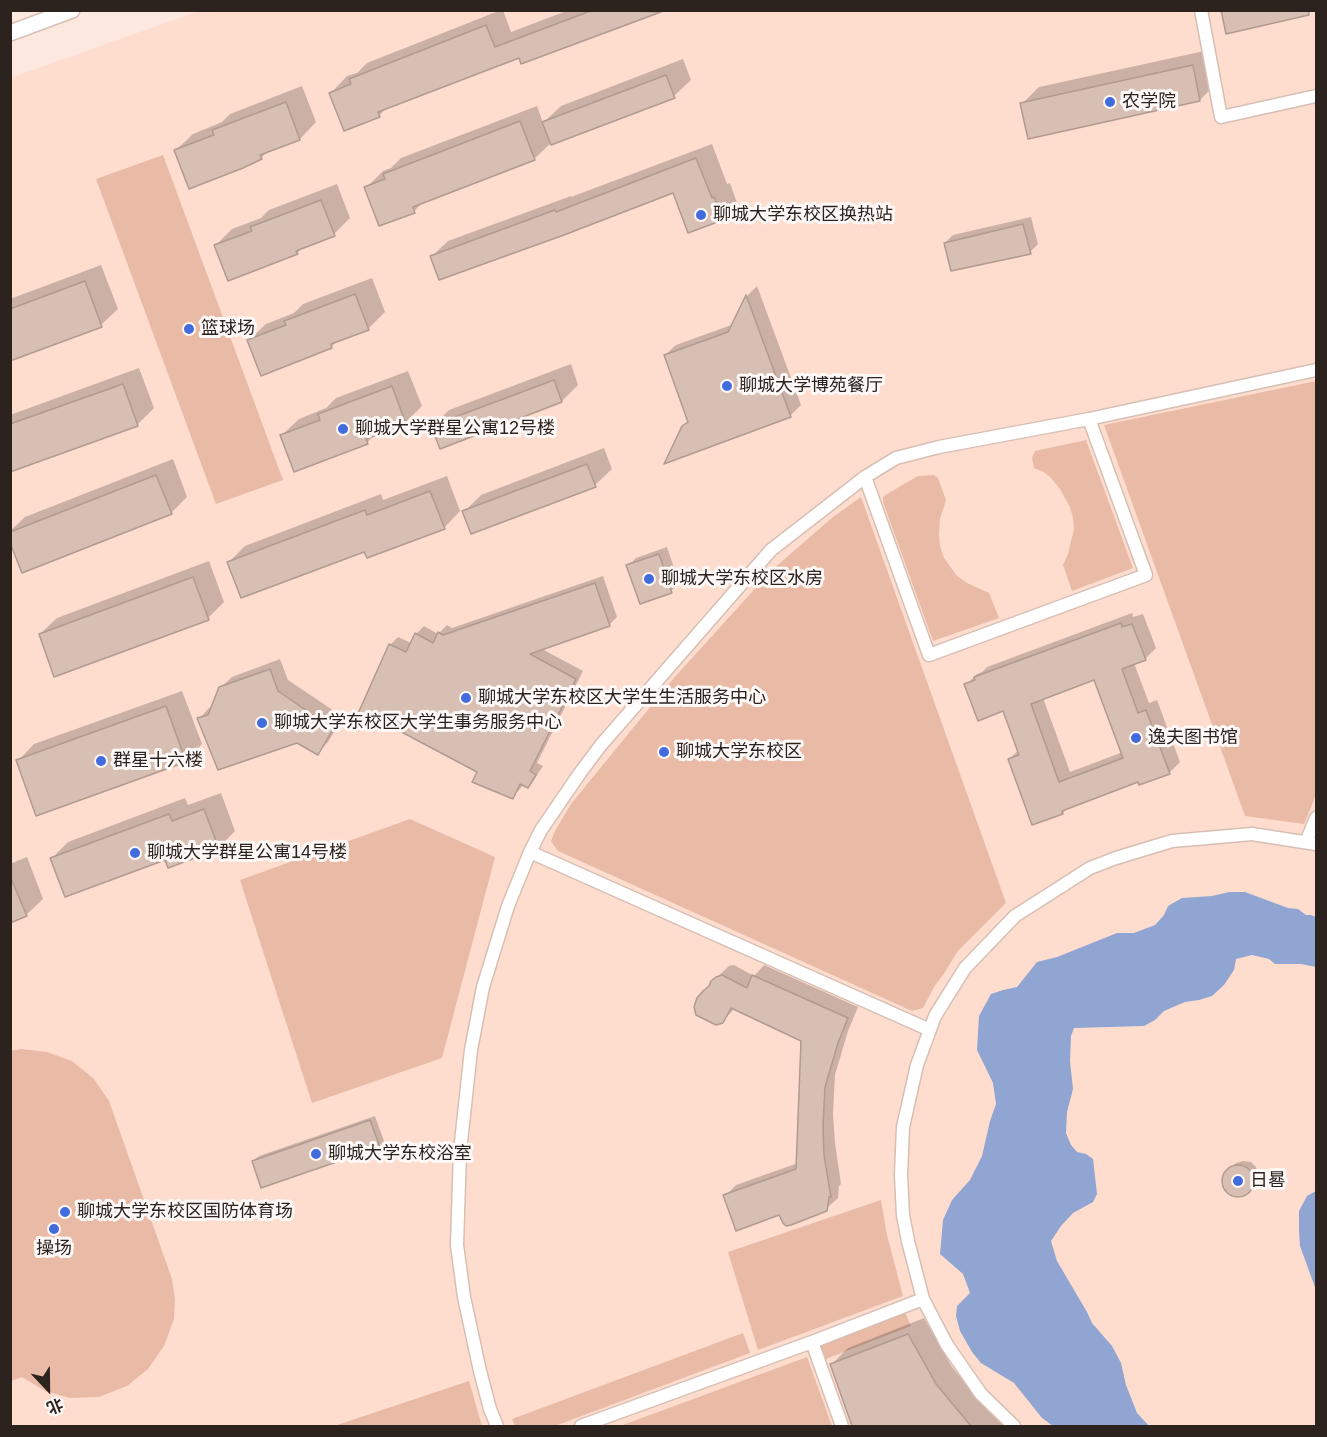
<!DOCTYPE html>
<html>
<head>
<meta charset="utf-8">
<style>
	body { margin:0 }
	#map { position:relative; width:1327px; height:1437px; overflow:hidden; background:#fde8df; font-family:Arial,"Noto Sans SC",sans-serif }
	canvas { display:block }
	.frame { position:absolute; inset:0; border:12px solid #2c231f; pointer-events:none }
	.north { position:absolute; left:18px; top:1359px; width:60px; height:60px; -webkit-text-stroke:4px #fef9f7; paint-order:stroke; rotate:158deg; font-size:16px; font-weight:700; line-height:24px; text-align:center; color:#2c231f }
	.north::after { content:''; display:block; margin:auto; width:21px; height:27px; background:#2c231f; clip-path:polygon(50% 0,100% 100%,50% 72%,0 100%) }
</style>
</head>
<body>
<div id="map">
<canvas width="1327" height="1437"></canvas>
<div class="frame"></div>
<div class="north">北</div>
</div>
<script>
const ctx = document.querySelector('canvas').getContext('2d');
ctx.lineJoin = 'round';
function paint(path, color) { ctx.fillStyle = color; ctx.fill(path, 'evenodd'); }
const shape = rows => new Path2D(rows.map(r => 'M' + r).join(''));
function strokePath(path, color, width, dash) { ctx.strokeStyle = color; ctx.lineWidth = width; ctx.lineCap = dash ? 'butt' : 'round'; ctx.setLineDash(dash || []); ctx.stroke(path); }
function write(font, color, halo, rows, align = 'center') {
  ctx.font = font + ' Arial,"Noto Sans SC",sans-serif'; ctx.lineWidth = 6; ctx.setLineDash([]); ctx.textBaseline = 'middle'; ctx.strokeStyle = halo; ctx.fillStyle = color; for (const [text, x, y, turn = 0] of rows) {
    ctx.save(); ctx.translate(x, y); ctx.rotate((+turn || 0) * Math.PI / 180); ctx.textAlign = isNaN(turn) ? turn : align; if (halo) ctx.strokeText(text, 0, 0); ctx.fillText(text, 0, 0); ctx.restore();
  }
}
paint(shape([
	[199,11,1316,11,1316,1426,11,1426,10,78]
]), '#feddcf');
paint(shape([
	[163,155,283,480,216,504,96,179],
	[1316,381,1316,795,1304,824,1245,816,1104,425],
	[1086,440,1133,568,1072,591,1063,565,1068,554,1074,529,1073,518,1070,507,1060,489,1051,478,1044,472,1034,468,1032,458,1035,451],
	[934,475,938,478,946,500,940,519,939,534,940,546,944,558,957,576,967,583,989,593,999,618,933,641,883,502,883,497,887,494,918,476],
	[861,497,1006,903,957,952,945,972,934,987,923,1008,912,1011,558,851,551,841,556,829,571,804,673,679,772,570,833,517],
	[410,819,495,857,442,1058,312,1103,240,880],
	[21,1049,47,1052,72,1061,94,1079,109,1101,172,1279,175,1299,174,1319,164,1346,148,1369,127,1386,99,1397,70,1398,45,1391,22,1377,11,1381,10,1051],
	[881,1200,887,1235,903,1296,758,1350,728,1252],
	[905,1312,911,1326,826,1359,820,1345],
	[743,1333,750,1353,555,1426,515,1426,512,1419],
	[807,1357,832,1426,620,1426],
	[469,1381,482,1426,334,1426]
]), '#e9bba7');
paint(shape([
	[1229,892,1245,892,1288,908,1298,909,1306,915,1311,915,1316,917,1316,967,1301,964,1275,964,1269,959,1252,955,1236,959,1234,970,1224,985,1212,996,1199,1000,1185,1002,1164,1011,1155,1020,1144,1026,1074,1028,1071,1036,1070,1061,1073,1089,1067,1112,1066,1133,1071,1145,1077,1152,1086,1154,1093,1159,1097,1194,1093,1202,1073,1213,1061,1226,1051,1241,1057,1261,1087,1312,1092,1323,1112,1346,1121,1363,1126,1385,1137,1413,1149,1426,1053,1426,1042,1418,1014,1383,981,1363,972,1352,960,1331,956,1316,957,1306,970,1293,963,1274,940,1254,943,1220,952,1200,970,1180,982,1156,990,1121,996,1104,993,1083,977,1050,979,1016,991,994,1003,990,1017,987,1037,962,1057,957,1117,933,1134,933,1155,925,1164,915,1168,906,1182,898,1212,896],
	[1316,1191,1316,1290,1300,1246,1299,1231,1299,1211,1307,1196]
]), '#91a5d2');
paint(shape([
	[501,10,503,10,511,32,569,10,650,10,643,17,520,56,387,107,379,116,331,93,347,76,357,73,367,63],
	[1209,50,1216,84,1200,100,1022,104,1039,87],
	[683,59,691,80,674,96,552,142,534,159,424,201,414,211,366,188,383,171,391,168,401,158,537,106,543,123,561,106],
	[302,86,316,122,300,139,268,151,261,158,176,150,193,134,222,122,230,114],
	[712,144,727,184,730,183,737,203,722,218,674,191,432,256,448,241,571,196,571,197],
	[337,184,350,218,334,234,304,246,297,253,216,245,232,229,261,218,269,210],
	[1031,217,1038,244,1030,252,945,243,953,235],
	[101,265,118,309,101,325,10,359,10,299],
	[372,278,385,312,368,329,338,340,331,347,249,340,266,324,294,313,303,304],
	[757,286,801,405,790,416,683,426,689,421,665,355,676,345,734,324,747,296],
	[571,364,578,385,562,401,433,426,449,410],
	[139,368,154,408,137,425,10,471,10,415],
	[408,371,422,406,405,423,376,433,367,443,282,435,299,419,326,408,336,398],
	[604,448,612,469,595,485,464,512,481,495],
	[173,459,187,497,171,513,10,539,10,531,25,517],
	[447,476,460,511,444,528,365,550,229,562,245,546,381,494,383,500],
	[667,547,679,583,671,591,640,602,628,566,636,558],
	[209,561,224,602,208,618,40,634,57,618],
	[603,576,617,617,609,625,542,649,583,671,537,763,543,766,535,778,527,786,523,784,520,789,512,797,478,771,378,718,374,723,390,645,398,637,411,643,416,634,424,626,438,634,447,625,452,628],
	[1132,613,1133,617,1143,614,1156,648,1145,659,1134,663,1149,703,1157,700,1180,762,1169,773,1139,781,1068,807,1063,813,1033,824,1009,759,1019,750,1004,710,966,685,977,674,982,672,987,667],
	[1095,678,1123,752,1070,772,1043,698],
	[280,659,288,680,343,717,328,742,318,753,298,741,199,719,209,708,213,707,220,688,232,677],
	[182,691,202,744,185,761,18,761,34,744],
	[221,793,235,831,218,848,166,858,52,858,68,842,185,798,188,805],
	[27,857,43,899,26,915,10,921,10,864],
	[734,965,754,976,764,965,858,1007,848,1031,835,1075,833,1114,835,1143,841,1184,839,1186,838,1198,826,1209,779,1213,725,1196,736,1185,798,1163,803,1040,735,1008,722,1022,711,984,712,982,729,966],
	[375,1116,384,1141,379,1146,253,1161,259,1156],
	[1243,1161,1251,1162,1256,1167,1258,1174,1257,1182,1246,1193,1239,1195,1231,1194,1226,1189,1223,1181,1225,1174,1236,1163],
	[924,1318,952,1367,984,1406,1005,1426,854,1426,832,1364,848,1348]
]), '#0003');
const building = shape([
	[593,10,661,12,521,64,519,58,378,112,380,117,344,131,329,93,351,84,349,79,486,25,495,47,593,10],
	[1221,10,1309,10,1309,15,1226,34,1221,10],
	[1193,65,1200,101,1028,139,1020,103,1193,65],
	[666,75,675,98,551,145,542,122,666,75],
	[286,102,300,140,260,155,262,159,243,168,189,189,174,150,214,135,212,130,286,102],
	[520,121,535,160,413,207,415,213,379,226,364,187,385,179,383,174,520,121],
	[696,158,712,198,714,197,723,220,688,233,673,193,564,235,439,280,430,256,555,210,556,212,696,158],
	[321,200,335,236,296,251,298,254,228,281,214,245,252,231,250,227,321,200],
	[1023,224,1031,254,951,271,944,243,1023,224],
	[85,281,102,327,10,361,10,309,85,281],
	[355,294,369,330,331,344,332,348,261,376,247,340,286,325,284,321,355,294],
	[746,295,791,417,664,464,682,426,688,422,664,355,728,332,746,295],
	[554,380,562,402,440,449,431,426,554,380],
	[123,384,138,426,10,472,10,424,123,384],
	[392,386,406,424,366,439,368,444,294,472,280,435,320,420,318,414,392,386],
	[587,464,596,487,471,534,462,511,587,464],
	[156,475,172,514,22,573,10,543,10,532,156,475],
	[430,491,445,529,367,558,364,552,241,598,227,562,365,510,367,515,430,491],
	[659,554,672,593,640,604,626,565,659,554],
	[193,577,209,620,54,677,39,634,193,577],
	[595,583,610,626,530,654,576,679,530,771,536,775,528,788,520,784,513,799,472,782,477,772,377,719,374,725,356,718,389,644,406,652,415,633,433,643,438,632,443,635,595,583],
	[1121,623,1122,627,1132,624,1146,660,1122,669,1138,713,1146,710,1170,774,1139,785,1138,782,1062,811,1063,814,1032,825,1008,759,1019,755,1003,711,978,721,964,684,975,680,974,677,1121,623],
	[1094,680,1123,758,1059,782,1031,704,1094,680],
	[270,669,278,691,333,729,318,755,297,743,218,770,197,718,208,715,219,687,270,669],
	[166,706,186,762,36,816,16,760,166,706],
	[204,809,219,849,168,868,165,860,65,897,50,858,169,814,172,821,204,809],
	[10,876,27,916,10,923,10,876],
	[722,975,747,988,752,975,848,1018,838,1043,825,1087,823,1126,824,1155,831,1197,829,1197,827,1211,791,1225,786,1226,783,1223,779,1215,736,1231,723,1195,796,1169,801,1041,731,1008,723,1023,716,1025,696,1015,694,1007,697,998,703,991,709,986,711,981,716,977,722,975],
	[370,1120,380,1147,261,1188,252,1161,370,1120],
	'1222 1181a16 16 0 1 1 32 0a16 16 0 1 1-32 0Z',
	[908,1334,936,1384,971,1426,852,1426,830,1364,908,1334]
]);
paint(building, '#d7bfb4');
strokePath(building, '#b19a90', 1.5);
const minor = shape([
	[1201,10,1221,117,1316,96],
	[865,477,929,655,1146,575,1089,419],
	[1306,842,1316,818],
	[530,852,541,830,580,773,601,745,771,550,865,477,896,458,939,447,1089,419,1316,370],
	[812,1342,842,1426],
	[497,1426,490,1409,480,1371,464,1297,457,1245,460,1151,471,1050,483,987,508,906,530,852,930,1030],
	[581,1426,812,1342,923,1299],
	[1014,1426,981,1394,947,1345,923,1299,908,1241,903,1215,901,1175,903,1127,917,1065,935,1016,965,968,1015,916,1090,868,1116,858,1172,841,1252,834,1316,844]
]);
const tertiary = shape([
	[10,33,72,10]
]);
strokePath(minor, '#d7bfb4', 15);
strokePath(tertiary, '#d7bfb4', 18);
strokePath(minor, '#fff', 12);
strokePath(tertiary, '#fff', 15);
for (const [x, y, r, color] of [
	[1110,102,6,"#426cde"],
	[701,215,6,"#426cde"],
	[189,329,6,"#426cde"],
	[727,386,6,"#426cde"],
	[343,429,6,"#426cde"],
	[649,579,6,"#426cde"],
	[466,698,6,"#426cde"],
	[262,723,6,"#426cde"],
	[1136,738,6,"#426cde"],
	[664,752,6,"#426cde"],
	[101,761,6,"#426cde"],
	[135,853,6,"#426cde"],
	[316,1154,6,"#426cde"],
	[1238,1181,6,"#426cde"],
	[65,1212,6,"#426cde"],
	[54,1229,6,"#426cde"]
]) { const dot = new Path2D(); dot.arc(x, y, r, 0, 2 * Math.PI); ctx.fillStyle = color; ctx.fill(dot); strokePath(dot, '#fef9f7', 2); }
write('18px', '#2c231f', '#fef9f7', [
	["农学院",1122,102],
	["聊城大学东校区换热站",713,215],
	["篮球场",201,329],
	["聊城大学博苑餐厅",739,386],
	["聊城大学群星公寓12号楼",355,429],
	["聊城大学东校区水房",661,579],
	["聊城大学东校区大学生生活服务中心",478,698],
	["聊城大学东校区大学生事务服务中心",274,723],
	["逸夫图书馆",1148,738],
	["聊城大学东校区",676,752],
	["群星十六楼",113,761],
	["聊城大学群星公寓14号楼",147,853],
	["聊城大学东校浴室",328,1154],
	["日晷",1250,1181],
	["聊城大学东校区国防体育场",77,1212],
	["操场",54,1249,"center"]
], 'left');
</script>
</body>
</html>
